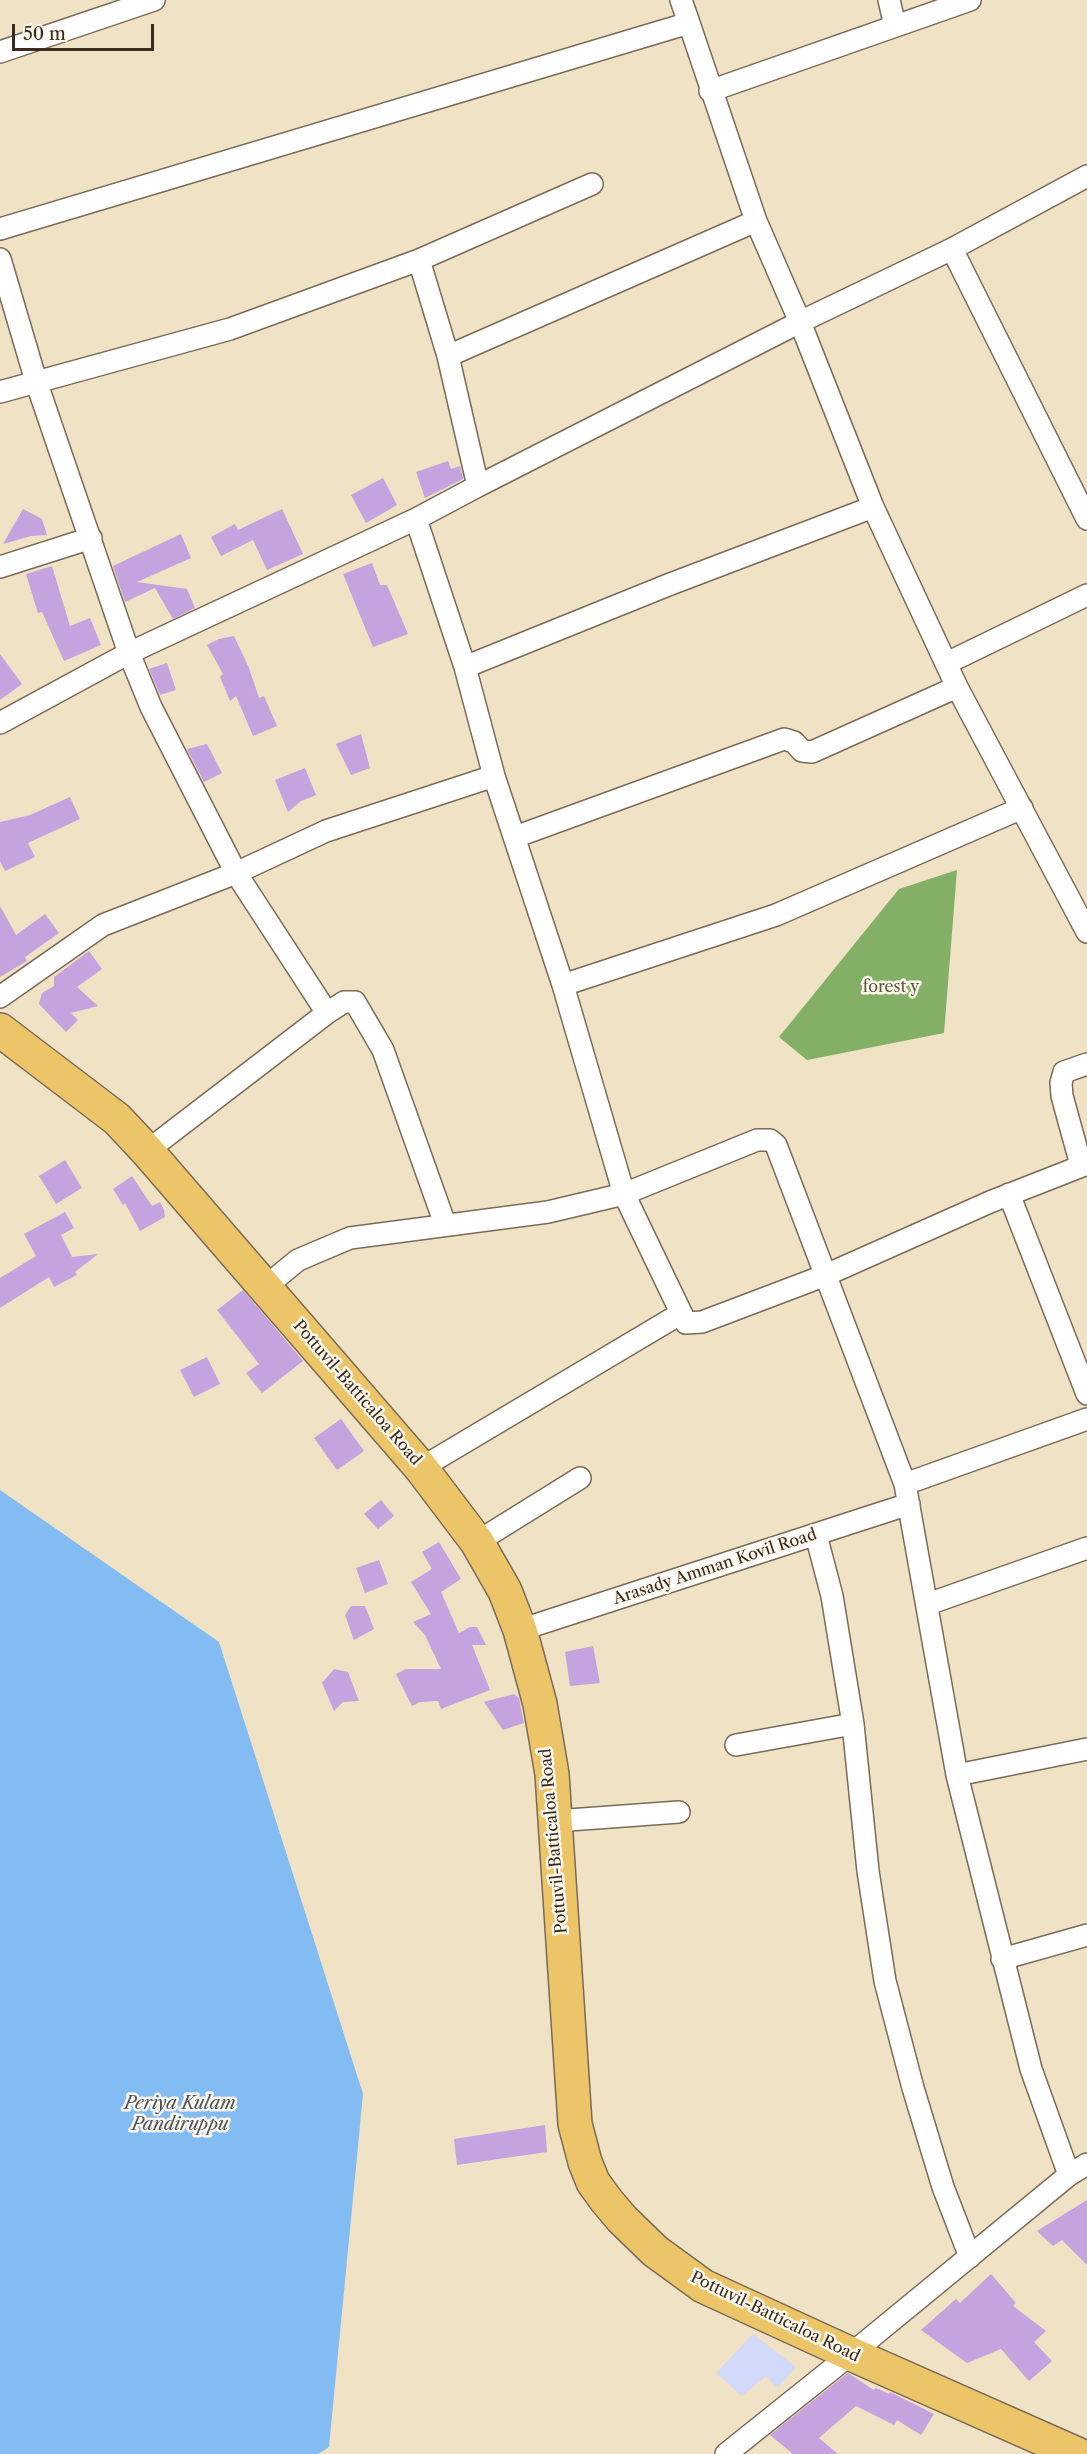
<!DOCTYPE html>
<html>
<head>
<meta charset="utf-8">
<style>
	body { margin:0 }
	#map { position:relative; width:1087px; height:2454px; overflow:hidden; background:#f0e2c4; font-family:"Libre Caslon Text",serif }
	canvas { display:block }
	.scale { position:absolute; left:12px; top:24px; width:142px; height:27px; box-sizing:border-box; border:3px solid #3b2a1e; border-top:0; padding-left:8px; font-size:18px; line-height:21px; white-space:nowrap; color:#3b2a1e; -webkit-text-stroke:4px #fbf7ec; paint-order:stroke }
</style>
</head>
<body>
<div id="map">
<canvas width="1087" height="2454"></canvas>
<div class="scale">50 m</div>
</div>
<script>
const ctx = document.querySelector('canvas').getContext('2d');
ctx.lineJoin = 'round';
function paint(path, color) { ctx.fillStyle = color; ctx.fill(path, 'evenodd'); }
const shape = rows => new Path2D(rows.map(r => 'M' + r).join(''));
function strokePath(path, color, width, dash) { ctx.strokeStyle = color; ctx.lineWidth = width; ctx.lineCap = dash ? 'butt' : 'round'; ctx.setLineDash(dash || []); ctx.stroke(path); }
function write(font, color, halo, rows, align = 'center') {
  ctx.font = font + ' "Libre Caslon Text",serif'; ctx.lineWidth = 5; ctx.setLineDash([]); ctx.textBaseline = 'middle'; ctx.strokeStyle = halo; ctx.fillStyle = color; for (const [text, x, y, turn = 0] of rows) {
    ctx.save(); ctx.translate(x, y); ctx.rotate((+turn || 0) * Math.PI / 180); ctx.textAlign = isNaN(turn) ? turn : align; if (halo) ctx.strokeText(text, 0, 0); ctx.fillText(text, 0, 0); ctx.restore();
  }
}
paint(shape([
	[753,2334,796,2367,778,2388,766,2376,742,2396,716,2373]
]), '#d2d9f9');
paint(shape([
	[957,870,944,1033,807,1060,779,1037,899,889]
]), '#83af66');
paint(shape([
	[0,1490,219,1642,363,2094,329,2447,318,2454,0,2454]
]), '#82bcf3');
paint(shape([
	[448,461,451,469,460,466,463,479,425,498,416,472],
	[383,478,397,505,366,523,351,495],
	[23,509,42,519,47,535,31,536,3,544],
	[282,509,303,554,267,570,253,540,221,556,211,537,235,524,238,530],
	[181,534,191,558,137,582,187,589,195,608,173,619,155,588,125,602,113,566],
	[372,563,380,585,387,585,408,634,373,647,343,574],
	[52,566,70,626,90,618,101,645,64,661,42,612,38,613,26,574],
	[234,636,249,668,259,698,264,696,277,726,253,736,236,696,230,701,220,677,223,674,207,645,219,639],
	[0,654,22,684,0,700],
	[167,663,176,690,160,695,149,669],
	[361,734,370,768,351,775,336,744],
	[207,744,222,773,204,782,187,749],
	[305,768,316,795,301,801,288,812,275,780],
	[70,797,80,819,28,843,35,857,5,871,0,861,0,822,30,815],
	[0,906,16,935,45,914,59,933,25,957,27,961,0,977],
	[89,951,102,969,77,987,98,1006,71,1013,78,1020,66,1032,39,1004,42,993,54,986,54,977],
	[65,1160,82,1188,56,1204,39,1176],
	[132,1176,152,1206,160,1202,164,1210,165,1217,140,1231,125,1203,123,1205,113,1189],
	[65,1212,74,1228,61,1235,72,1257,98,1254,75,1272,77,1275,54,1287,49,1277,0,1308,0,1278,36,1256,24,1234],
	[243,1290,303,1361,262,1393,246,1373,259,1364,217,1310],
	[207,1357,220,1384,194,1397,180,1370],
	[341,1419,364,1451,337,1470,314,1438],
	[381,1500,394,1516,378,1529,364,1514],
	[439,1542,461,1579,441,1592,459,1633,470,1627,477,1627,486,1645,472,1645,490,1690,441,1709,438,1701,420,1702,412,1706,396,1674,406,1669,441,1669,425,1635,413,1622,431,1614,411,1582,432,1569,422,1552],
	[379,1560,388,1584,365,1593,356,1568],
	[351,1606,365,1606,374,1629,354,1640,345,1615],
	[593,1646,600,1683,570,1686,565,1652],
	[334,1669,348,1672,359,1701,343,1702,334,1711,322,1683],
	[514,1694,519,1698,524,1723,503,1730,484,1702],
	[545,2125,547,2152,457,2165,454,2139],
	[1087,2200,1087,2265,1062,2240,1053,2246,1037,2231],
	[991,2274,1016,2303,1013,2306,1046,2331,1034,2342,1052,2361,1029,2381,1001,2349,967,2363,921,2330,956,2299,960,2303],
	[848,2373,874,2390,876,2388,889,2394,890,2392,934,2414,921,2435,897,2420,894,2425,856,2406,819,2438,838,2454,793,2454,770,2435]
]), '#c4a3df');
const minor = shape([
	[889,0,895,26],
	[689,23,756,221],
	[0,52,154,0],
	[710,91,970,0],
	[1087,176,952,249,800,322,873,507,957,687,1087,932],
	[0,229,689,23,681,0],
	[952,249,1087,519],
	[0,259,36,381,129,653,151,707,236,873,327,1013],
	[419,260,592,184],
	[0,392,230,329,419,260,448,356,478,486,800,322,756,221,448,356],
	[416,519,465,667,494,776,563,985,624,1194,686,1323,702,1322,826,1275,990,1202,1087,1164],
	[0,567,91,538],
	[947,663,1087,595],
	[465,667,668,585,873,507],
	[0,723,129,653,416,519,478,486],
	[515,837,784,739,794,742,802,751,812,752,957,687],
	[563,985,776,915,1022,808],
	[0,997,103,925,236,873,326,831,494,776],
	[147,1151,327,1013,344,1002,355,1002,383,1050,445,1224],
	[1081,1165,1062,1096,1061,1083,1064,1072,1087,1064],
	[1009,1194,1087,1394],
	[265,1287,298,1260,350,1238,548,1212,624,1194,757,1140,770,1140,776,1145,905,1484,957,1775,1031,2069,1069,2175],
	[421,1468,680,1314],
	[905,1484,1087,1419],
	[816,1535,832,1596,853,1724,868,1871,885,1981,913,2088,943,2187,970,2257],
	[477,1542,580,1478],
	[928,1604,1087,1548],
	[520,1630,909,1504],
	[736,1745,853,1724],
	[957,1775,1087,1749],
	[555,1821,679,1812],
	[1002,1959,1087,1935],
	[726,2454,851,2354,1069,2175,1087,2164]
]);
const trunk = shape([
	[0,1030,117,1119,147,1151,421,1468,477,1542,505,1591,520,1630,540,1704,552,1774,575,2124,585,2162,593,2182,606,2200,622,2219,655,2251,703,2286,851,2354,1077,2454]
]);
strokePath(minor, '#7a6a58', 24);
strokePath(trunk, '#7a6a58', 36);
strokePath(minor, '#fff', 21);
strokePath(trunk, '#ecc569', 33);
write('16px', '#5a5a38', '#fbf7ec', [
	["forest y",891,987]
]);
write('16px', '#3b2a1e', '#fbf7ec', [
	["Pottuvil-Batticaloa Road",357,1393,49],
	["Arasady Amman Kovil Road",715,1567,-18],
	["Pottuvil-Batticaloa Road",554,1841,-95],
	["Pottuvil-Batticaloa Road",775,2317,26]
]);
write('italic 18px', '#50565e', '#fbf7ec', [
	["Periya Kulam",180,2104],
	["Pandiruppu",180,2125]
]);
</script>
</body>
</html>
